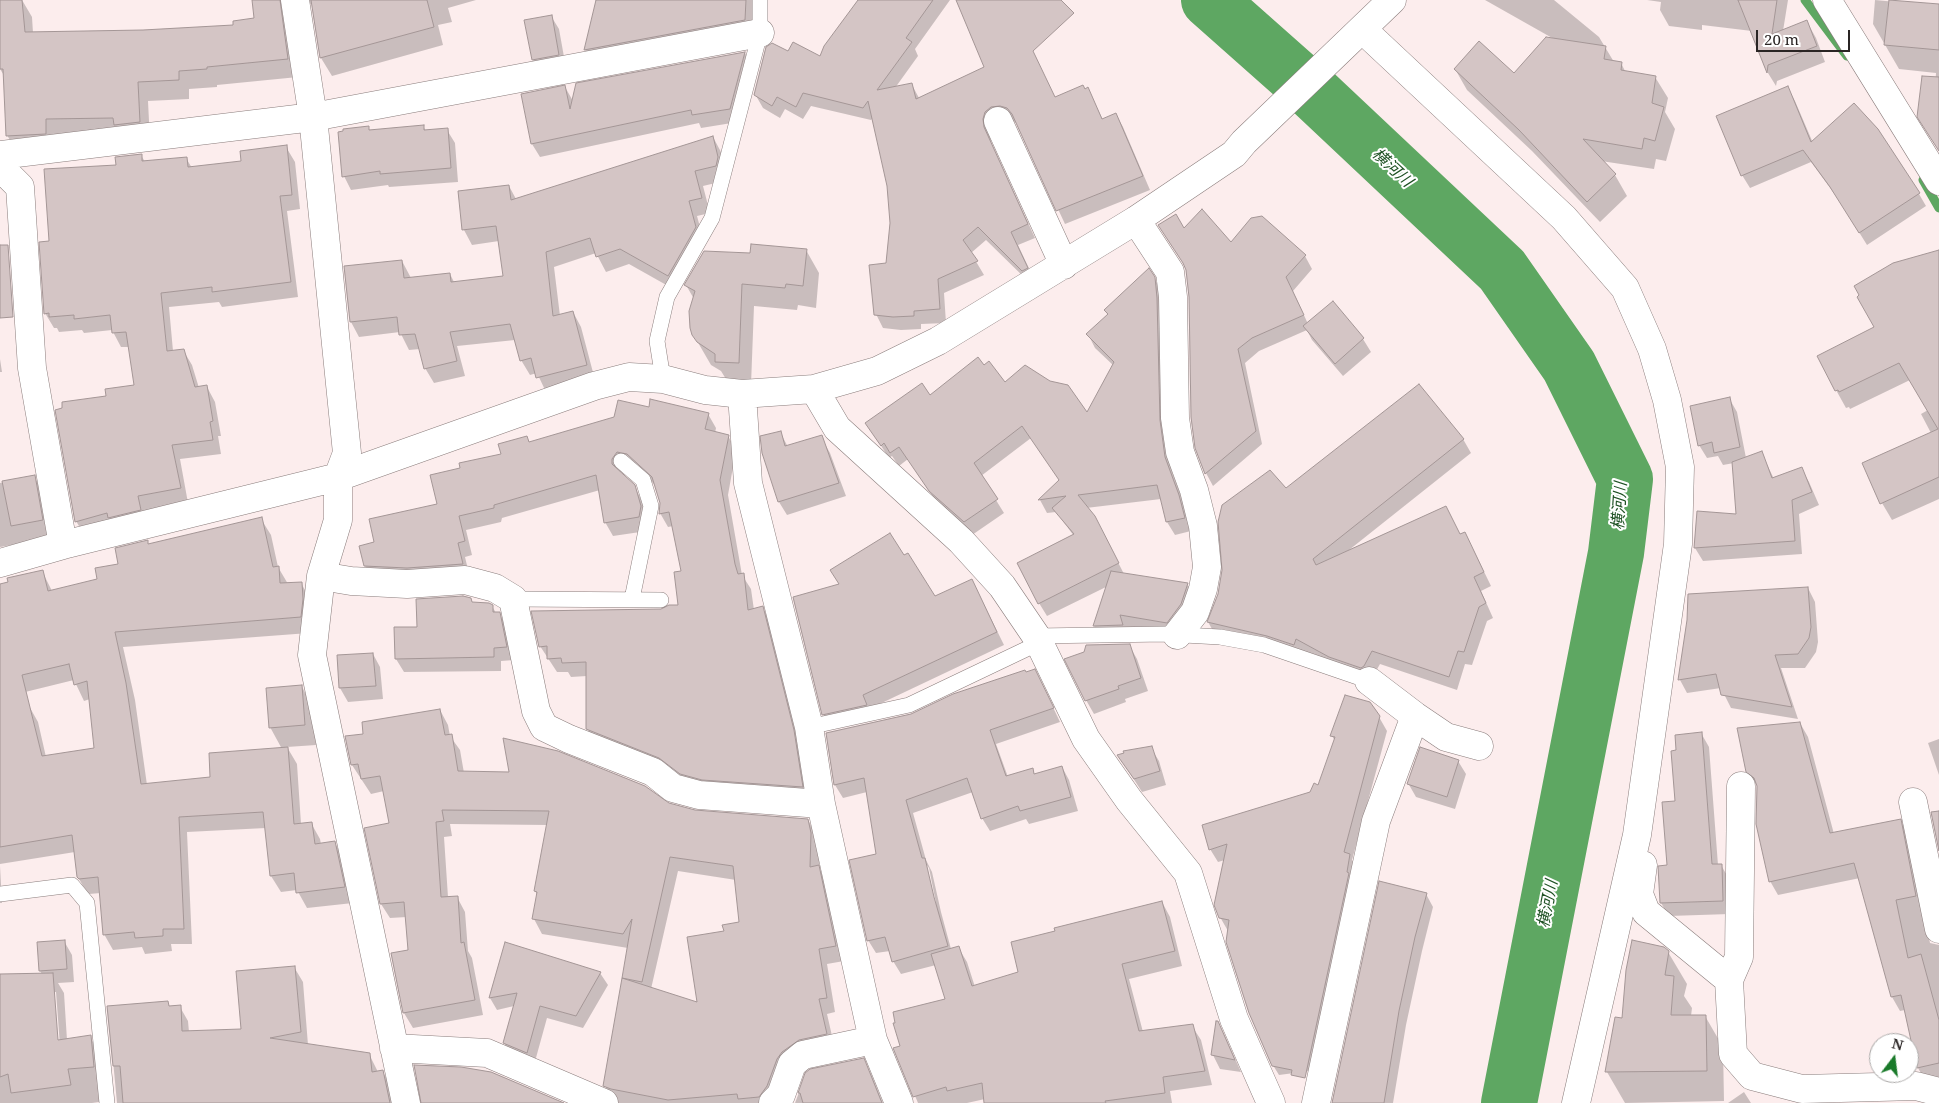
<!DOCTYPE html>
<html>
<head>
<meta charset="utf-8">
<style>
	body { margin:0 }
	#map { position:relative; width:1939px; height:1103px; overflow:hidden; background:#fceded; font-family:"Noto Serif",serif }
	canvas { display:block }
	.north { position:absolute; left:1869px; top:1033px; width:50px; height:50px; box-sizing:border-box; background:#fff; border:1px solid #aaa8a7; border-radius:50%; rotate:15deg; font-size:14px; font-weight:700; line-height:20px; text-align:center; color:#2a2524 }
	.north::after { content:''; display:block; margin:auto; width:18px; height:22px; background:#1a7a2a; clip-path:polygon(50% 0,100% 100%,50% 72%,0 100%) }
	.scale { position:absolute; left:1756px; top:30px; width:94px; height:22px; box-sizing:border-box; border:2px solid #2a2524; border-top:0; padding-left:6px; font-size:15px; line-height:18px; white-space:nowrap; color:#2a2524; -webkit-text-stroke:4px #fff; paint-order:stroke }
</style>
</head>
<body>
<div id="map">
<canvas width="1939" height="1103"></canvas>
<div class="north">N</div>
<div class="scale">20 m</div>
</div>
<script>
const ctx = document.querySelector('canvas').getContext('2d');
ctx.lineJoin = 'round';
function paint(path, color) { ctx.fillStyle = color; ctx.fill(path, 'evenodd'); }
const shape = rows => new Path2D(rows.map(r => 'M' + r).join(''));
function strokePath(path, color, width, dash) { ctx.strokeStyle = color; ctx.lineWidth = width; ctx.lineCap = dash ? 'butt' : 'round'; ctx.setLineDash(dash || []); ctx.stroke(path); }
function write(font, color, halo, rows, align = 'center') {
  ctx.font = font + ' "Noto Serif","Noto Sans JP",serif'; ctx.lineWidth = 4; ctx.setLineDash([]); ctx.textBaseline = 'middle'; ctx.strokeStyle = halo; ctx.fillStyle = color; for (const [text, x, y, turn = 0] of rows) {
    ctx.save(); ctx.translate(x, y); ctx.rotate((+turn || 0) * Math.PI / 180); ctx.textAlign = isNaN(turn) ? turn : align; if (halo) ctx.strokeText(text, 0, 0); ctx.fillText(text, 0, 0); ctx.restore();
  }
}
paint(shape([
	[22,0,32,17,33,33,143,31,235,26,255,20,253,0,476,0,448,8,452,22,438,25,443,45,332,76,321,58,313,4,303,3,298,77,217,85,217,87,189,89,189,99,148,101,150,141,18,154,7,135,5,77,0,69,0,1],
	[597,0,758,0,755,38,596,68,585,50],
	[860,0,950,0,915,49,918,56,895,88,912,85,919,98,1055,98,1088,89,1103,120,1116,114,1123,127,1150,190,1065,224,1018,124,1008,118,990,133,991,142,1035,238,1018,245,1035,281,1031,284,986,240,971,253,984,275,944,293,946,323,921,324,921,329,901,330,883,328,876,314,887,264,891,223,888,186,873,118,871,120,811,106,803,119,785,109,780,118,763,108,755,94,789,53,821,57],
	[1485,0,1554,0,1599,37,1614,62,1621,63,1626,73,1655,77,1668,98,1665,112,1675,129,1666,161,1656,159,1654,169,1601,161,1615,175,1627,196,1600,222,1532,151,1467,90,1455,69,1514,75,1554,39],
	[1647,0,1788,0,1783,31,1807,22,1816,38,1825,62,1777,81,1776,86,1768,73,1752,31,1702,25,1702,30,1669,26,1660,10,1661,2],
	[1875,0,1939,6,1939,151,1934,102,1936,73,1899,69,1873,24],
	[551,16,559,29,566,68,540,73,533,60],
	[745,53,752,66,738,122,701,128,699,123,540,157,532,144,522,95,565,87,573,101,577,85],
	[1788,88,1795,101,1813,143,1919,194,1926,206,1867,245,1839,200,1811,162,1750,188,1742,175],
	[423,126,426,131,447,130,455,143,458,182,389,187,388,185,351,190,344,176,368,127,370,131],
	[713,137,721,152,726,173,724,181,703,186,710,213,697,216,704,242,677,291,629,264,606,272,596,253,554,267,560,316,573,312,581,327,595,380,546,392,537,373,530,375,521,360,515,340,457,346,465,376,434,383,425,368,420,349,409,350,400,332,359,337,351,322,345,267,402,261,411,278,450,274,454,282,504,277,499,241,472,245,464,230,459,193,509,186,516,199],
	[286,147,295,162,300,209,287,211,298,297,222,307,219,302,169,307,173,351,183,350,192,365,199,388,207,387,215,402,221,436,218,436,221,454,180,459,188,503,85,536,76,521,108,397,135,386,130,347,121,347,112,330,84,333,82,330,59,332,57,328,54,328,45,313,50,242,117,167,141,155,145,162,186,158,192,168,242,163],
	[1183,230,1231,243,1305,256,1312,269,1293,291,1308,324,1333,303,1363,339,1371,352,1343,376,1312,340,1307,330,1259,351,1245,363,1262,444,1213,486,1206,473],
	[806,250,819,273,816,308,798,305,797,310,754,306,751,385,729,384,721,371,711,365,693,334,694,299,686,285],
	[1939,255,1939,499,1892,520,1882,503,1931,433,1921,414,1928,410,1910,380,1850,409,1849,407,1846,408,1836,390,1876,328],
	[1154,278,1162,292,1166,434,1172,472,1186,509,1191,531,1175,535,1167,522,1161,499,1086,508,1102,531,1124,574,1187,584,1195,597,1175,636,1102,639,1094,626,1108,586,1047,616,1039,603,1074,536,1056,512,1047,513,1040,500,1060,481,1031,438,981,476,1004,513,972,535,938,504,908,459,899,466,892,456,889,458,867,424,929,396,984,367,1005,384,1088,415,1114,366,1095,348,1088,334,1108,315,1105,311],
	[0,359,2,372,0,372],
	[1729,398,1737,412,1746,458,1761,452,1774,479,1801,468,1809,482,1819,505,1799,514,1802,554,1703,561,1695,548,1698,512,1737,516,1734,463,1723,465,1718,456,1707,458,1699,445],
	[649,409,708,414,716,428,715,433,728,436,736,450,728,495,742,575,751,589,754,610,762,607,770,621,801,745,810,801,710,793,595,743,587,728,587,676,571,677,568,672,557,672,540,646,679,606,682,572,673,526,668,527,660,513,661,503,656,486,636,467,626,466,620,473,634,486,642,501,649,521,647,531,613,536,605,522,600,490,502,518,501,522,466,530,472,555,465,557,470,578,373,580,365,566,376,543,438,505,462,469,503,455,526,437,530,443],
	[780,432,788,447,822,439,830,453,846,496,787,515,779,502,763,453],
	[1463,439,1471,453,1349,550,1446,507,1460,535,1472,547,1491,586,1481,591,1493,618,1487,621,1472,665,1465,664,1457,690,1380,664,1371,680,1216,636,1208,622,1219,594,1286,490],
	[34,476,44,494,52,538,0,547,0,483],
	[261,519,271,535,278,567,288,584,301,583,310,599,309,633,123,647,135,700,147,785,211,778,282,749,270,727,302,687,313,707,316,745,287,747,297,764,301,824,311,823,320,839,321,844,334,842,344,858,353,903,307,908,297,890,281,892,271,876,266,828,187,832,192,944,171,944,172,951,145,954,142,947,113,950,104,934,101,893,89,894,87,893,78,877,75,852,0,864,0,713,29,706,38,722,46,757,95,749,90,699,84,701,74,680,17,694,0,658,0,585,42,571,52,591,99,580,147,542,149,545],
	[972,580,1004,645,831,727,823,714,841,585,934,598],
	[1808,588,1815,602,1818,642,1816,652,1805,668,1781,668,1798,719,1731,708,1721,688,1687,693,1680,680,1688,620],
	[473,604,492,606,496,613,499,613,507,627,514,660,501,661,501,671,404,672,396,659,395,629,418,628],
	[1129,645,1137,659,1148,691,1125,699,1126,702,1094,714,1086,700],
	[373,654,380,667,383,699,348,702,340,688,338,656],
	[1042,684,1060,722,996,744,1008,777,1032,770,1035,775,1062,767,1069,780,1078,811,1029,824,1026,819,990,831,982,818,973,792,913,813,926,860,932,872,941,912,951,949,958,947,967,962,975,987,1020,973,1162,902,1170,917,1182,966,1129,979,1143,1032,1192,1026,1201,1040,1212,1085,1170,1091,1172,1103,985,1103,985,1099,967,1103,918,1103,895,1048,901,1047,897,1024,947,1000,936,965,901,974,893,961,890,951,876,953,868,940,877,855,867,792,843,798,835,785],
	[926,864,929,868,936,903,934,904],
	[440,710,448,725,450,736,460,750,464,773,668,804,695,811,808,820,816,835,819,849,819,868,826,882,844,961,827,964,835,1012,827,1014,835,1049,808,1054,774,1103,618,1103,613,1100,605,1086,625,980,623,978,628,948,542,934,534,919,538,896,535,891,548,825,450,824,452,836,444,837,448,897,457,897,465,912,468,951,472,958,483,1015,413,1028,404,1013,392,954,409,951,407,917,390,918,381,904,390,824,384,791,371,794,352,765,364,735],
	[678,871,736,880,741,923,725,932,699,1004,651,989],
	[1379,717,1387,731,1352,860,1357,869,1317,1070,1279,1075,1271,1062,1228,931,1220,917,1225,860,1218,862,1210,849,1311,793,1318,787,1335,741,1332,736],
	[1800,723,1808,737,1834,834,1900,820,1908,834,1930,943,1939,945,1939,1079,1926,1082,1918,1068,1905,1010,1900,1011,1892,997,1860,878,1778,895,1770,881,1758,787,1747,771],
	[1701,733,1709,747,1718,865,1721,865,1729,879,1730,914,1669,916,1661,903,1668,867,1677,802,1678,751],
	[1939,739,1939,775,1928,743],
	[1151,748,1159,761,1166,785,1142,792,1119,756],
	[1458,761,1466,774,1455,809,1416,797,1408,783],
	[0,866,2,903,0,903],
	[1426,894,1433,907,1422,951,1406,1025,1393,1103,1335,1103],
	[64,941,72,955,74,982,58,983,64,993,67,1040,90,1037,101,1056,106,1101,92,1103,0,1103,0,975,42,974,40,971],
	[53,992,56,992,60,1046,58,1046],
	[1668,952,1687,984,1684,996,1692,1008,1691,1016,1705,1016,1723,1047,1724,1101,1625,1103,1607,1072,1616,1019,1623,1020],
	[294,967,303,982,308,1045,369,1054,378,1072,382,1071,391,1085,394,1103,117,1103,108,1007,167,1003,170,1007,180,1007,188,1021,189,1032,243,1030],
	[600,973,608,985,583,1028,547,1018,534,1065,512,1055,504,1043,514,1006,497,1010,490,998],
	[1218,1022,1225,1036,1241,1072,1220,1069,1213,1055],
	[863,1059,871,1074,883,1103,795,1103,806,1074],
	[1744,1092,1751,1103,1728,1103]
]), '#0003');
strokePath(shape([
	[1805,0,1847,56],
	[1923,180,1939,208]
]), '#5ea762', 9);
strokePath(shape([
	[1209,0,1315,94,1502,270,1569,366,1625,479,1616,553,1509,1103]
]), '#5ea762', 56);
const building = shape([
	[0,0,22,0,25,32,143,30,233,25,233,21,254,18,252,0,280,0,288,59,207,67,207,69,179,71,179,80,138,82,140,122,114,125,113,118,46,119,46,134,6,136,3,69,0,69,0,0],
	[311,0,427,0,434,27,320,58,311,0],
	[596,0,746,0,745,20,584,50,596,0],
	[858,0,933,0,906,38,912,42,877,90,912,83,916,99,984,67,956,0,1061,0,1074,13,1033,51,1055,97,1083,85,1085,89,1088,87,1102,119,1116,113,1143,176,1056,211,1012,114,1007,108,1000,106,991,107,985,112,983,119,984,127,1028,224,1011,232,1028,268,1022,271,978,227,963,240,978,261,938,279,940,309,914,311,914,316,893,317,874,315,869,265,886,263,890,223,887,186,868,101,863,108,803,93,796,107,777,97,772,106,754,95,766,47,772,43,788,51,793,42,820,56,824,46,858,0],
	[1738,0,1777,0,1772,34,1807,20,1817,46,1768,65,1767,73,1738,0],
	[1889,0,1939,4,1939,50,1884,45,1889,0],
	[552,15,559,55,532,60,524,20,552,15],
	[1546,37,1606,46,1604,59,1622,62,1621,70,1656,76,1652,103,1664,107,1655,141,1644,138,1642,149,1583,139,1616,174,1587,202,1519,130,1454,69,1479,41,1514,73,1546,37],
	[745,52,730,109,692,115,691,110,531,144,521,94,565,85,570,109,576,83,745,52],
	[1922,76,1939,77,1939,151,1917,117,1922,76],
	[1788,86,1811,142,1854,103,1878,129,1920,193,1859,233,1830,187,1803,150,1741,176,1716,116,1788,86],
	[424,125,424,130,448,128,451,168,380,174,380,171,342,177,338,132,343,131,343,129,369,126,369,130,424,125],
	[713,136,718,157,716,166,695,171,702,198,689,201,696,227,668,276,620,249,596,257,590,238,546,252,553,316,573,311,587,365,536,378,531,358,520,361,510,324,450,332,457,361,424,369,415,334,399,335,397,317,350,322,344,266,402,260,404,278,450,273,451,282,503,276,496,226,462,230,458,191,509,185,511,200,713,136],
	[287,145,292,195,280,196,291,282,212,292,212,287,161,293,167,351,184,349,195,387,207,385,213,421,210,422,213,440,172,445,181,488,138,496,141,510,108,518,107,513,75,522,55,410,62,408,62,402,106,396,105,389,134,385,126,332,112,333,110,315,74,319,74,315,49,317,49,313,44,314,39,242,49,241,44,169,116,165,115,157,142,154,142,161,187,157,188,167,241,161,240,151,287,145],
	[1202,209,1231,242,1251,218,1262,216,1306,255,1286,277,1304,315,1252,338,1238,349,1256,431,1205,474,1195,448,1191,417,1189,297,1186,270,1183,263,1158,225,1176,214,1184,228,1202,209],
	[751,244,807,249,803,286,786,284,785,288,742,284,739,363,715,362,715,354,697,342,692,335,690,328,689,311,695,291,684,285,704,251,750,253,751,244],
	[0,245,8,245,13,317,0,318,0,245],
	[1939,250,1939,477,1880,504,1862,463,1938,429,1899,363,1839,392,1838,390,1835,391,1817,356,1874,327,1857,297,1859,295,1854,286,1893,263,1939,250],
	[1149,268,1155,277,1157,298,1160,420,1165,457,1179,495,1185,518,1166,522,1157,485,1078,495,1095,516,1119,563,1038,604,1017,563,1074,534,1052,508,1066,496,1038,500,1059,480,1022,426,974,463,998,499,964,522,929,491,899,447,890,453,884,443,881,446,865,423,922,383,930,395,978,357,984,365,989,361,1005,382,1025,365,1050,381,1068,385,1087,412,1114,362,1086,334,1108,314,1104,310,1149,268],
	[1333,301,1364,338,1335,364,1303,326,1333,301],
	[1419,384,1464,439,1313,559,1316,565,1446,506,1460,534,1465,532,1484,572,1474,577,1486,603,1479,607,1464,652,1458,651,1449,677,1372,651,1364,666,1361,668,1329,657,1296,639,1294,645,1267,636,1207,622,1218,594,1222,570,1218,522,1222,505,1270,470,1286,488,1419,384],
	[1730,397,1740,447,1714,453,1712,442,1698,446,1690,406,1730,397],
	[650,399,709,413,705,429,729,435,720,480,735,564,738,574,744,573,748,610,763,606,794,730,803,787,702,780,680,774,659,758,586,729,586,662,562,663,561,658,547,659,547,646,539,647,531,611,661,609,669,605,678,605,674,572,681,571,669,512,659,514,660,503,652,477,627,454,617,452,612,459,612,464,635,485,641,506,639,517,604,523,596,475,494,505,494,508,459,516,465,541,458,543,463,564,407,568,364,566,359,546,374,542,369,519,437,504,430,475,460,468,459,463,501,454,498,444,527,436,529,442,614,417,618,400,649,407,650,399],
	[781,431,785,446,822,435,839,483,778,502,762,453,760,436,781,431],
	[1762,451,1772,478,1802,467,1812,492,1792,500,1795,541,1694,548,1697,511,1736,514,1732,462,1762,451],
	[35,475,43,520,11,526,2,481,35,475],
	[262,517,273,567,279,566,280,583,302,582,303,599,301,617,115,632,126,683,141,784,210,777,209,753,288,747,294,824,312,822,315,844,335,841,345,887,296,893,294,873,270,876,263,812,179,817,184,929,163,929,163,936,135,938,134,932,103,935,98,877,79,879,77,877,72,835,0,847,0,584,8,582,7,578,43,570,48,591,97,579,95,568,118,564,115,548,148,540,148,544,262,517],
	[69,664,74,685,87,681,94,748,42,756,22,675,69,664],
	[890,533,904,555,908,553,935,596,972,579,997,632,863,695,867,705,822,715,793,597,839,584,830,570,890,533],
	[1111,571,1188,583,1181,604,1167,623,1120,615,1123,625,1093,626,1111,571],
	[1808,587,1811,627,1809,638,1798,654,1775,655,1792,707,1721,695,1716,674,1678,680,1687,620,1688,594,1808,587],
	[463,596,471,598,472,602,489,603,493,605,493,612,500,612,507,647,494,648,494,657,395,659,394,627,417,627,416,599,463,596],
	[1130,644,1141,678,1118,686,1119,689,1085,701,1064,659,1084,652,1086,645,1130,644],
	[373,653,376,686,339,688,337,655,373,653],
	[1035,669,1054,708,990,730,1006,776,1033,768,1034,774,1062,766,1071,797,1020,811,1018,806,981,819,967,778,906,800,922,858,925,858,934,897,948,946,892,962,885,937,867,941,849,860,876,854,864,778,834,785,826,733,911,714,953,694,1025,670,1026,672,1035,669],
	[302,685,305,725,269,728,266,688,302,685],
	[1345,695,1370,702,1380,716,1344,852,1350,854,1347,872,1349,873,1305,1078,1291,1075,1292,1070,1272,1066,1249,1013,1226,942,1229,920,1219,918,1214,905,1227,844,1209,850,1202,825,1310,792,1314,783,1318,785,1335,737,1330,736,1345,695],
	[440,709,445,735,452,734,458,771,509,772,503,738,558,751,645,786,669,803,695,810,808,819,811,833,810,867,819,865,836,946,819,949,827,998,819,999,827,1034,799,1040,782,1052,777,1059,767,1086,759,1097,738,1099,737,1094,668,1100,611,1089,603,1086,622,978,697,1002,687,937,724,931,722,925,739,922,733,866,670,857,642,982,622,978,632,919,623,934,532,919,537,892,534,891,549,811,442,810,444,821,436,822,441,897,458,896,461,943,464,942,475,1000,403,1013,391,953,408,950,404,902,380,904,364,828,389,823,380,776,361,779,358,764,351,765,345,736,363,734,362,722,440,709],
	[1800,722,1830,833,1901,819,1916,896,1896,900,1908,958,1921,954,1939,1020,1939,1063,1917,1068,1901,995,1891,997,1854,863,1769,882,1756,824,1757,786,1754,778,1746,772,1737,728,1800,722],
	[1702,732,1712,864,1722,864,1723,901,1660,903,1658,866,1667,865,1662,802,1675,801,1671,751,1676,750,1675,735,1702,732],
	[1152,746,1160,771,1134,779,1117,755,1124,753,1123,751,1152,746],
	[1420,747,1459,760,1447,797,1407,784,1420,747],
	[1939,811,1939,851,1931,812,1939,811],
	[1379,881,1427,893,1415,937,1399,1011,1384,1103,1332,1103,1379,881],
	[1162,901,1175,951,1122,964,1139,1031,1193,1024,1205,1071,1163,1077,1165,1093,1105,1101,1106,1103,984,1103,982,1083,947,1091,946,1087,913,1097,893,1048,900,1046,893,1023,895,1023,893,1012,945,999,931,954,959,946,972,986,1018,972,1011,942,1055,931,1054,928,1162,901],
	[65,940,67,969,39,971,37,942,65,940],
	[1632,940,1664,947,1669,951,1665,975,1674,976,1671,1015,1706,1015,1707,1071,1605,1072,1615,1017,1622,1018,1626,970,1632,940],
	[505,942,601,972,576,1016,540,1006,527,1053,503,1043,517,993,489,998,505,942],
	[295,966,301,1032,270,1038,370,1053,372,1072,383,1070,390,1103,123,1103,120,1066,113,1066,107,1006,168,1001,169,1006,181,1005,182,1031,241,1029,236,971,295,966],
	[53,973,58,1040,91,1035,94,1067,68,1069,71,1085,11,1093,8,1074,0,1077,0,974,53,973],
	[1216,1021,1218,1021,1235,1060,1211,1055,1216,1021],
	[864,1058,882,1103,803,1103,800,1093,798,1093,805,1073,810,1069,864,1058],
	[414,1065,461,1067,491,1072,564,1103,421,1103,414,1065]
]);
paint(building, '#d4c5c5');
strokePath(building, '#a49696', 1);
const service = shape([
	[663,379,657,341,667,297,712,218,760,33,760,0],
	[621,461,643,480,651,506,632,599],
	[513,599,661,600],
	[1036,636,1166,634,1220,637,1264,645,1369,681],
	[809,727,909,705,1039,643],
	[0,894,72,885,87,903,107,1103]
]);
const minor = shape([
	[295,0,313,117,347,453,338,477,338,520,321,576,312,655,406,1103],
	[1827,0,1939,181],
	[1362,29,1564,218,1625,288,1652,349,1667,400,1680,467,1678,544,1637,835,1576,1103],
	[998,121,1064,265],
	[0,155,313,117,760,33],
	[0,167,20,187,32,368,63,545],
	[1136,220,1170,272,1173,297,1175,418,1180,452,1194,490,1203,526,1207,567,1203,589,1195,612,1177,635],
	[814,389,837,428,961,541,1002,586,1036,636,1086,739,1129,800,1188,873,1234,1019,1271,1103],
	[742,394,748,483,809,727,821,804,873,1040,899,1103],
	[0,563,63,545,338,477,594,386,629,377,663,379,705,390,742,394,814,389,877,371,938,341,1136,220,1234,154,1244,142,1392,0],
	[321,576,351,581,407,584,465,580,495,588,513,599,536,711,544,727,569,739,653,772,673,788,699,795,821,804],
	[1369,681,1415,716,1446,737,1479,746],
	[1741,786,1739,957,1729,980,1733,1054,1752,1076,1802,1089,1916,1086,1939,1092],
	[1913,802,1939,929],
	[1643,865,1639,894,1646,912,1729,980],
	[394,1048,487,1053,604,1103],
	[773,1103,781,1095,792,1064,803,1055,873,1040],
	[1316,1103,1376,821,1415,716]
]);
strokePath(service, '#8a7d7c', 16);
strokePath(minor, '#8a7d7c', 29);
strokePath(service, '#fff', 15);
strokePath(minor, '#fff', 28);
write('italic 16px', '#1e5123', '#fff', [
	["横河川",1392,168,43],
	["横河川",1620,506,-86],
	["横河川",1548,904,-79]
]);
</script>
</body>
</html>
